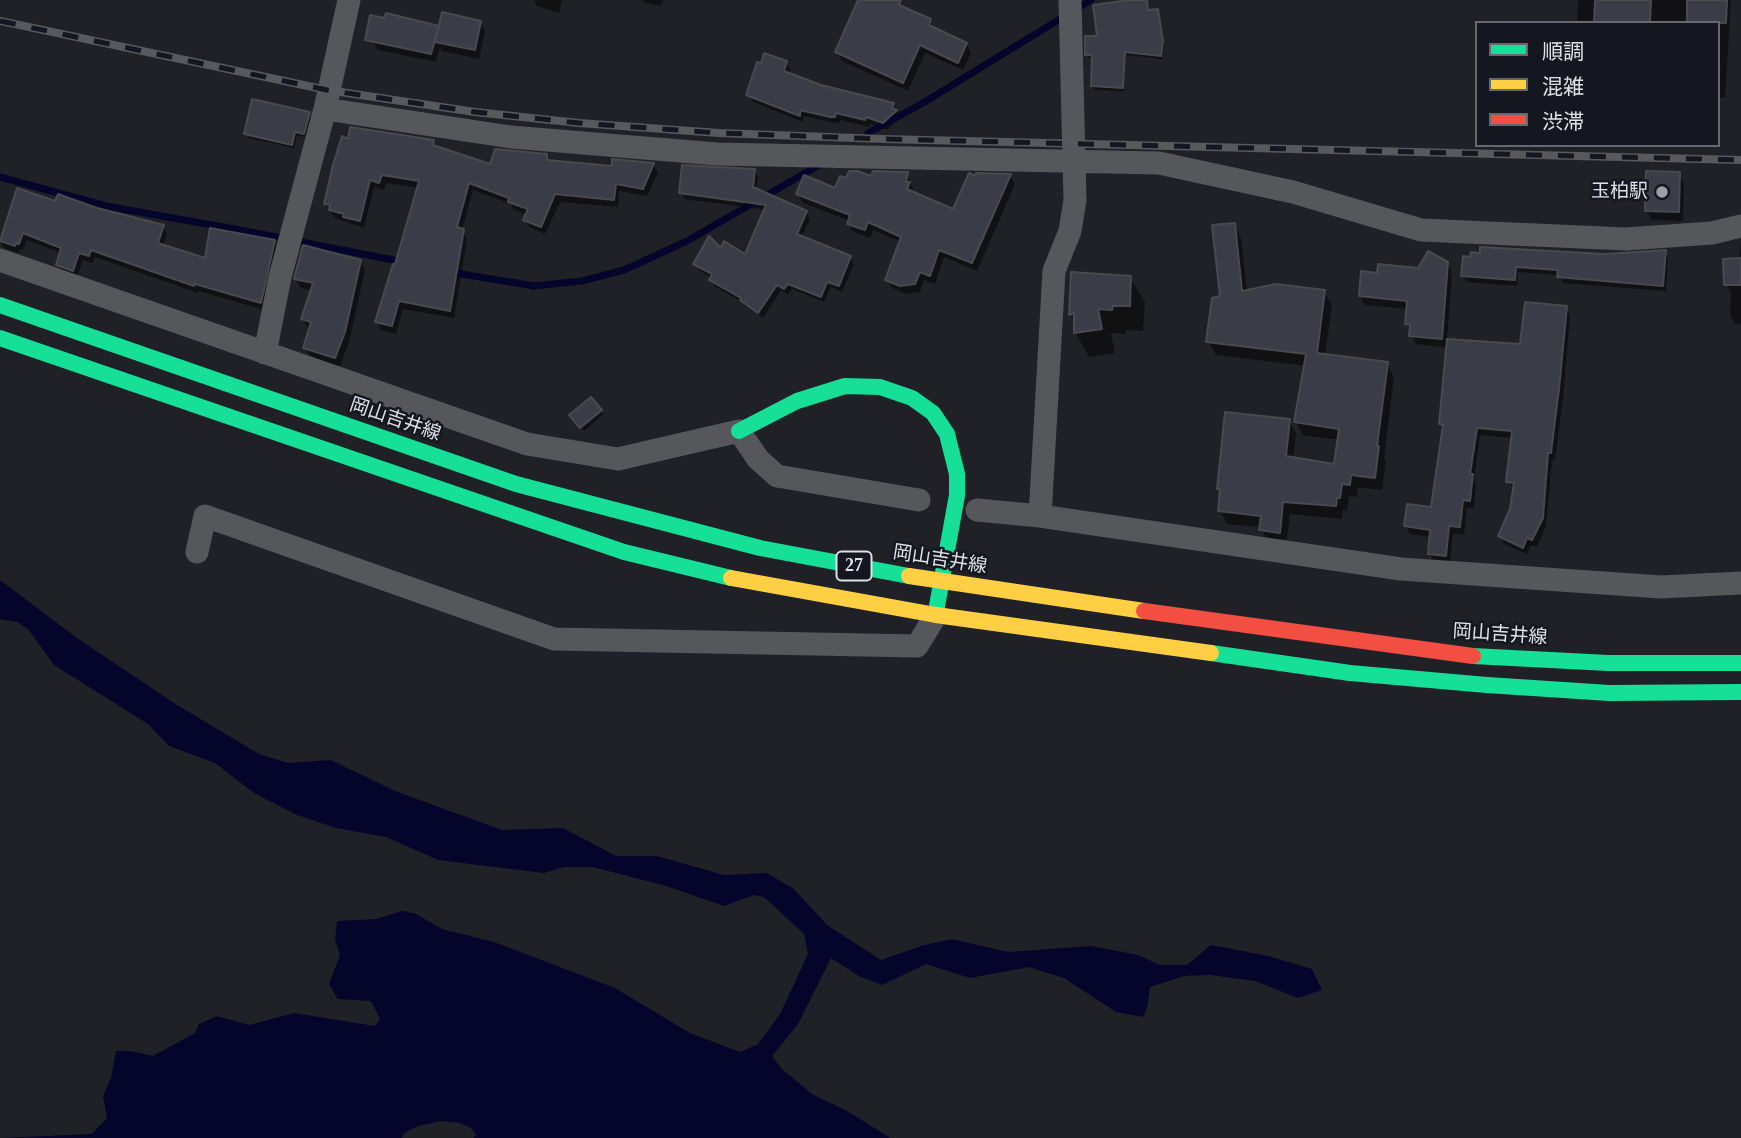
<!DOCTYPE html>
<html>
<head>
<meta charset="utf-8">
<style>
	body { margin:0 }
	#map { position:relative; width:1741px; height:1138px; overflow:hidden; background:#202126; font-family:"Times New Roman","Noto Sans JP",serif }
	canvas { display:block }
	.legend { position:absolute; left:1475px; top:21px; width:245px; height:126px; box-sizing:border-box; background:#14171f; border:2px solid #65686f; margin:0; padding:9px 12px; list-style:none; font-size:21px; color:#dee1e7 }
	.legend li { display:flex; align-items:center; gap:14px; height:35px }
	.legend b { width:35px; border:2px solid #65686f }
</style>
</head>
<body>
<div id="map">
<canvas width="1741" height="1138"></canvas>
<ul class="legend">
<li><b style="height:9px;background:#16e098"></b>順調</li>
<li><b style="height:9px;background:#ffcf43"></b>混雑</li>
<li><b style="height:9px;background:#f24e42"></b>渋滞</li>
</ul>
</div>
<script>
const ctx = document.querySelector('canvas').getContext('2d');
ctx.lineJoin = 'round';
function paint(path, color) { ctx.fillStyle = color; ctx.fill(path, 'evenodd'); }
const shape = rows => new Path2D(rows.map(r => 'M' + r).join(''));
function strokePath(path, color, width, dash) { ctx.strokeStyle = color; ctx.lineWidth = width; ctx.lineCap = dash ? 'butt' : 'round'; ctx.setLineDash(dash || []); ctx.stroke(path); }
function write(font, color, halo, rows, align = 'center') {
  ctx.font = font + ' "Times New Roman","Noto Sans JP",serif'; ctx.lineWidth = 5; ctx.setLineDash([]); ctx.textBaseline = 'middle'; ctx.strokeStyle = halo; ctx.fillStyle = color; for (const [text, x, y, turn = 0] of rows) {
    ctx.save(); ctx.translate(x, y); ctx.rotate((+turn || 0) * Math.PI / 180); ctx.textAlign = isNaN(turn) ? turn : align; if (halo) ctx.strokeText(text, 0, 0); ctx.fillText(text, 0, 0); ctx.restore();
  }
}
paint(shape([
	[0,580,77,638,177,705,259,754,288,763,331,760,395,791,502,830,563,828,616,856,657,856,724,875,767,873,794,889,827,925,881,960,921,946,952,939,1008,952,1091,946,1138,955,1160,965,1187,965,1211,945,1268,956,1312,969,1322,990,1298,998,1255,981,1210,975,1184,976,1150,987,1147,1008,1143,1017,1116,1012,1064,978,1029,967,970,978,926,964,882,985,859,976,831,958,798,1024,772,1056,782,1069,812,1094,849,1112,890,1138,473,1138,476,1135,471,1128,460,1123,441,1121,418,1126,404,1133,402,1138,0,1138,92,1134,107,1118,103,1096,111,1078,116,1051,131,1051,153,1056,195,1033,199,1024,217,1016,249,1025,294,1013,375,1026,380,1019,371,1001,338,999,329,984,340,955,335,940,337,921,376,919,402,911,414,913,442,929,494,942,615,988,690,1033,740,1052,758,1044,780,1014,808,954,804,934,764,897,754,895,724,906,666,886,593,867,564,867,544,873,438,860,386,837,336,828,297,815,254,793,215,763,169,746,148,724,54,665,28,629,17,622,0,619,0,649]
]), '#05052b');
paint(shape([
	[534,0,562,0,559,13,537,6],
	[642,0,663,0,661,6,644,3],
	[860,0,896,0,904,9,930,21,935,30,966,44,971,53,963,70,925,53,908,91,842,61,837,52],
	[1145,0,1149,11,1157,10,1160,14,1164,46,1162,59,1126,55,1124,91,1095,90,1092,86,1094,58,1089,58,1087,54,1099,38],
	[1578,0,1731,0,1725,98,1718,98,1718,23,1577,23],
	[378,18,440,31,480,22,485,31,479,59,442,51,440,47,436,62,378,50,373,41],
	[786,63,790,70,789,75,821,87,893,105,900,118,887,130,870,124,869,127,840,120,839,124,804,116,803,122,753,102,748,94],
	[308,114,311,118,305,137,297,136,294,148,248,138,246,134],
	[350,141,433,141,437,148,491,166,546,156,550,162,613,168,614,161,653,165,658,173,647,196,619,191,618,207,560,202,545,234,530,228,525,220,527,215,514,210,511,204,473,190,462,230,467,239,454,318,403,309,396,334,381,330,377,322,397,266,419,188,386,183,384,190,374,187,364,228,335,218,325,204],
	[754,170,758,177,756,190,806,212,810,219,801,238,850,257,854,264,842,292,831,287,824,302,792,289,788,295,781,290,763,318,744,303,714,286,712,278,699,270,695,264,722,251,746,256,766,210,685,199,681,192],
	[907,174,914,192,954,212,976,178,1010,176,1015,184,977,271,944,257,935,284,924,280,920,292,906,294,892,288,887,279,901,242,873,230,870,238,853,232,848,223,850,221,803,203,798,194,836,190,847,180],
	[1679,174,1684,183,1683,221,1652,220,1647,211],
	[18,190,56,203,97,209,163,227,167,234,163,246,206,260,274,242,279,249,264,310,199,291,198,293,95,257,93,263,83,260,77,277,62,272,57,264,61,253,27,240,23,250,20,249,19,253,4,248,0,240],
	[1234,225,1241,238,1247,292,1324,292,1332,305,1325,356,1387,364,1394,377,1384,458,1386,461,1382,490,1358,487,1357,497,1349,496,1347,511,1343,510,1342,519,1290,514,1286,545,1268,543,1261,527,1227,524,1220,511,1222,494,1218,488,1289,421,1296,434,1293,459,1336,466,1339,440,1303,435,1296,422,1306,366,1216,355,1208,342,1222,297],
	[1741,243,1741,324,1735,324,1730,315,1731,293,1726,284,1739,260],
	[1665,252,1668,258,1666,291,1563,283,1559,275,1518,272,1517,286,1467,282,1463,276,1464,258],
	[360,261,365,270,349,342,340,366,310,357,305,348,311,329,308,328,302,319,312,290,301,288,296,279],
	[1447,263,1452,272,1447,341,1521,346,1566,308,1570,316,1563,398,1555,460,1552,460,1546,526,1537,547,1531,545,1527,554,1504,544,1500,536,1512,509,1515,490,1508,482,1513,438,1480,435,1474,480,1476,483,1474,508,1467,508,1464,535,1453,533,1450,563,1434,561,1429,553,1431,537,1410,534,1406,526,1432,509,1444,429,1441,424,1448,348,1416,344,1407,324,1408,309,1365,305,1360,296,1379,275,1419,270],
	[1130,278,1145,302,1143,331,1126,330,1126,334,1111,333,1115,353,1089,357,1075,332,1076,324,1070,314],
	[601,411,603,415,584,431,574,419]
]), '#0007');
strokePath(shape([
	[868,133,923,103,1091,0],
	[0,177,106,206,251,232,403,262],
	[449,272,534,286,582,281,624,270,687,241,821,164]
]), '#05052b', 7);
const building = shape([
	[858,0,901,0,899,5,931,19,929,25,967,43,958,63,920,45,903,83,835,52,858,0],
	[1129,0,1147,0,1148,10,1158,9,1163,41,1161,56,1125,52,1123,88,1091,86,1092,55,1085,55,1085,36,1097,36,1093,5,1129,0],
	[1595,0,1651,0,1650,23,1594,23,1595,0],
	[1687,0,1727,0,1726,23,1687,23,1687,0],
	[442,12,481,21,475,50,435,42,442,12],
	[386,13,439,26,431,54,365,40,370,15,384,18,386,13],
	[764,53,787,61,784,71,821,85,894,103,892,108,897,110,883,123,866,117,865,120,836,113,835,117,830,117,800,110,800,116,746,95,757,62,761,63,764,53],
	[252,99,310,112,304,134,295,132,292,145,244,134,252,99],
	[350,127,434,140,433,145,490,164,495,149,547,154,547,160,612,166,612,159,654,163,643,189,616,184,614,200,555,194,541,227,523,220,528,209,508,202,509,198,469,183,457,227,464,229,450,311,399,301,392,326,375,322,393,264,395,264,419,181,382,175,379,183,370,180,360,221,343,217,344,214,329,210,330,205,324,204,333,165,342,136,348,139,350,127],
	[682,165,755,169,753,187,807,211,797,234,851,256,839,286,827,282,821,297,788,284,784,289,777,285,758,313,740,300,741,298,709,280,712,274,693,264,709,236,721,248,724,241,745,254,766,205,679,193,682,165],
	[849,171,858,171,871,176,873,171,908,172,906,182,910,182,907,189,953,209,969,173,975,176,976,173,1011,174,972,263,939,250,930,276,920,272,915,284,900,286,885,280,901,237,868,222,865,230,847,224,850,215,796,194,804,175,835,188,840,176,846,178,849,171],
	[1646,171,1680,172,1679,212,1645,211,1646,171],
	[17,188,55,201,58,194,97,208,164,225,158,243,205,258,210,228,275,240,261,303,195,284,194,286,91,250,89,256,79,253,73,271,56,265,61,248,23,233,19,244,16,243,15,246,0,241,17,188],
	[1235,223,1242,291,1276,284,1325,290,1317,353,1388,362,1377,446,1379,446,1375,478,1351,475,1350,485,1342,484,1340,498,1337,498,1336,506,1283,502,1280,533,1259,530,1261,516,1218,511,1220,489,1217,489,1225,412,1290,419,1286,456,1334,464,1339,429,1294,422,1306,354,1206,342,1212,298,1220,296,1212,225,1235,223],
	[303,245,361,260,345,332,335,358,303,348,311,322,301,319,313,283,294,279,303,245],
	[1480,247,1605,254,1666,250,1663,286,1557,277,1558,270,1516,267,1515,280,1461,276,1463,256,1470,257,1471,252,1480,253,1480,247],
	[1428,251,1448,262,1442,339,1409,336,1410,325,1405,324,1407,301,1359,296,1361,271,1377,273,1378,264,1418,268,1428,251],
	[1741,258,1741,285,1724,285,1723,259,1741,258],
	[1071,272,1131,276,1130,306,1113,306,1112,310,1098,309,1102,329,1074,333,1074,313,1069,315,1071,272],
	[1525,302,1567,306,1559,389,1551,453,1548,453,1543,518,1532,540,1527,538,1523,548,1498,536,1510,509,1514,483,1506,482,1512,431,1477,428,1470,474,1473,474,1470,501,1463,500,1460,527,1449,526,1446,556,1428,554,1430,530,1404,526,1407,504,1431,507,1443,425,1439,424,1447,339,1520,344,1525,302],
	[591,397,602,410,580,428,569,415,591,397]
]);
paint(building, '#3a3d47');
strokePath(building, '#494a4e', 2);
strokePath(shape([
	[325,109,511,137,717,154,1159,163,1293,192,1421,230,1626,239,1712,233,1741,226],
	[0,260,527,444,618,459,739,431,758,459,777,476,919,500],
	[265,353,280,277,325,109,349,0],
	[977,510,1040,516,1401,569,1661,587,1741,583],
	[1040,516,1054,271,1070,231,1075,200,1070,0],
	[197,552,205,516,554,639,917,646,936,615]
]), '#56575b', 23);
strokePath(shape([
	[0,305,516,484,760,548,909,576],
	[0,338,624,552,731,578],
	[739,431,797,401,845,386,880,387,912,398,933,413,947,434,957,474,957,495,937,606],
	[1211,653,1350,673,1487,685,1609,693,1741,692],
	[1473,656,1608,663,1741,663]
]), '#16e098', 16);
strokePath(shape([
	[909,576,1144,611],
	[731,578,936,615,1211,653]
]), '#ffcf43', 16);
strokePath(shape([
	[1144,611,1473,656]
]), '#f24e42', 16);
const rail = shape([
	[0,21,327,90,475,112,579,123,719,133,883,139,1741,160]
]);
strokePath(rail, '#58595d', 8);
strokePath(rail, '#14171f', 5, [16]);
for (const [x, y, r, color] of [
	[1662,192,7,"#9c9ea3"]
]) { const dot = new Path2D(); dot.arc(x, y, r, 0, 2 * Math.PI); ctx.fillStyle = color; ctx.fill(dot); strokePath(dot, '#14171f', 2.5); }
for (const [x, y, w] of [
	[854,566,35]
]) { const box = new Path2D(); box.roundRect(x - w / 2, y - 14.5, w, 29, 5); ctx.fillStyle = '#14171f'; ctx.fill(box); strokePath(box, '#dee1e7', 2); }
write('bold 18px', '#dee1e7', null, [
	["27",854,566]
]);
write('19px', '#dee1e7', '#14171f', [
	["玉柏駅",1648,192]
], 'right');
write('19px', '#dee1e7', '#14171f', [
	["岡山吉井線",395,420,19],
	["岡山吉井線",940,560,9],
	["岡山吉井線",1500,635,4]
]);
</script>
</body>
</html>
